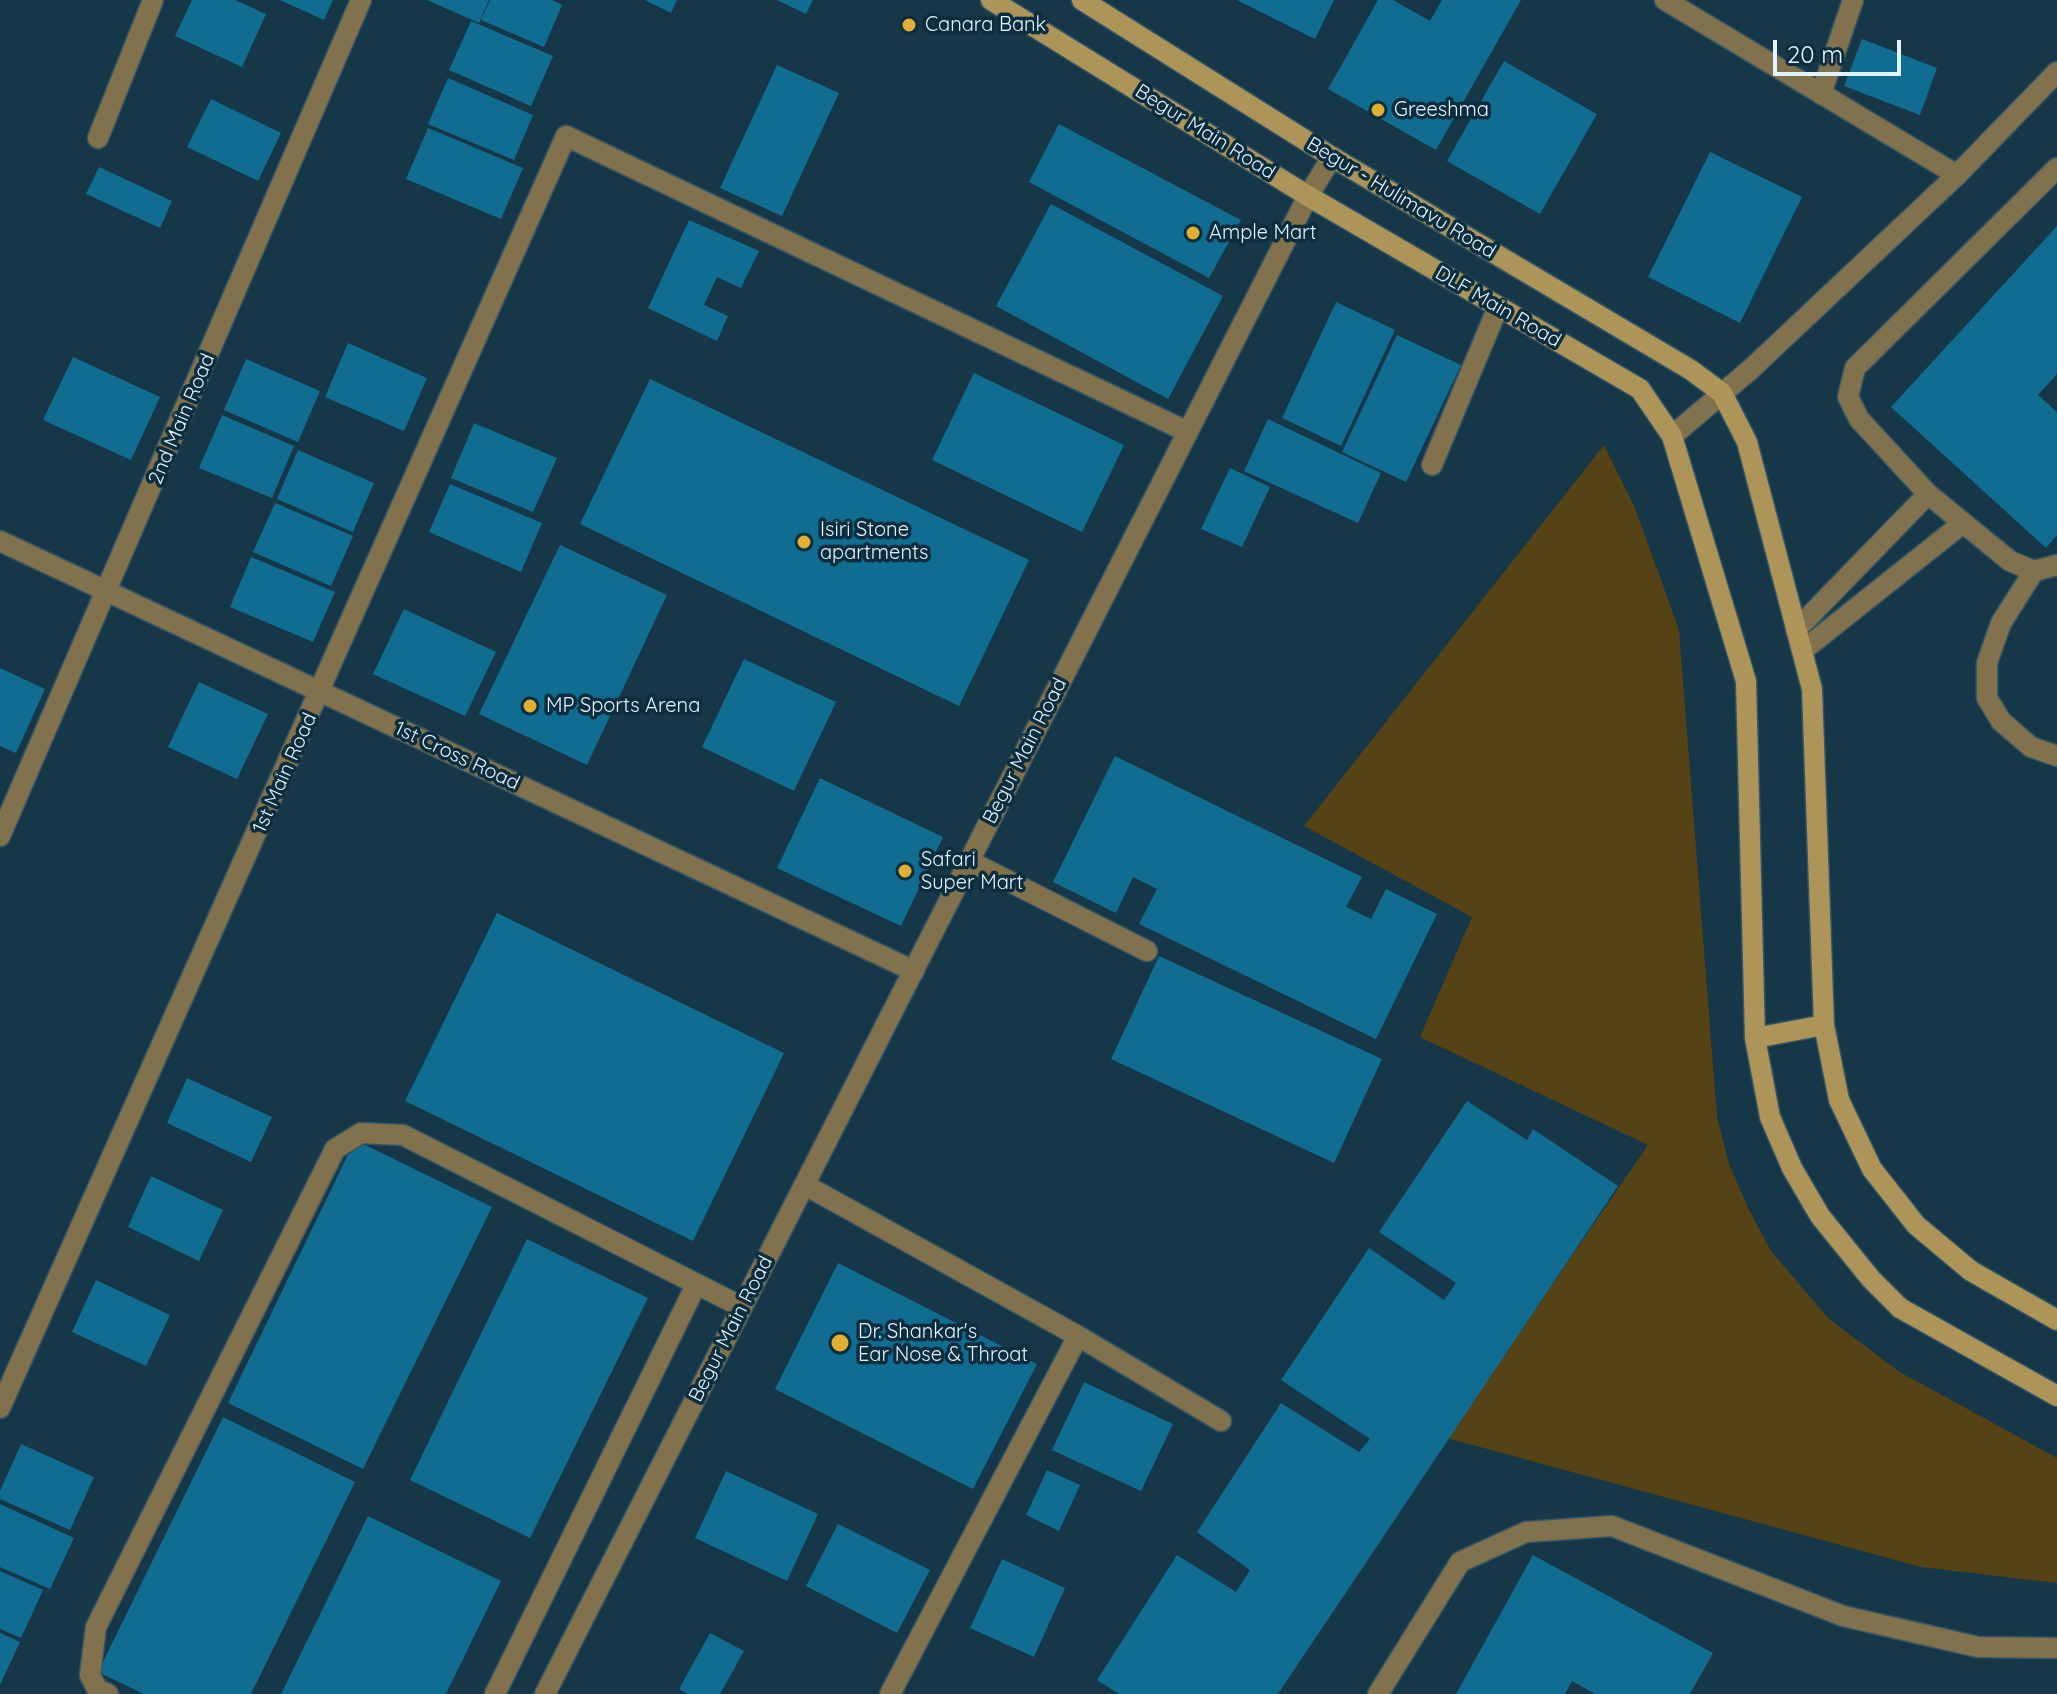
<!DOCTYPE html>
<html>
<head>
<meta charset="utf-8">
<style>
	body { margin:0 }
	#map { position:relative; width:2057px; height:1694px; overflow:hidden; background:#163747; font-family:Quicksand,sans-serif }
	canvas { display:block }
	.scale { position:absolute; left:1773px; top:40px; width:128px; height:36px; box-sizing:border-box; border:4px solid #e1f4fe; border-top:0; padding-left:10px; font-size:24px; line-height:28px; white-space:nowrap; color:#e1f4fe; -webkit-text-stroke:6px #0b2d3d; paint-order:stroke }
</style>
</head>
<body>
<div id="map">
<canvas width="2057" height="1694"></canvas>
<div class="scale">20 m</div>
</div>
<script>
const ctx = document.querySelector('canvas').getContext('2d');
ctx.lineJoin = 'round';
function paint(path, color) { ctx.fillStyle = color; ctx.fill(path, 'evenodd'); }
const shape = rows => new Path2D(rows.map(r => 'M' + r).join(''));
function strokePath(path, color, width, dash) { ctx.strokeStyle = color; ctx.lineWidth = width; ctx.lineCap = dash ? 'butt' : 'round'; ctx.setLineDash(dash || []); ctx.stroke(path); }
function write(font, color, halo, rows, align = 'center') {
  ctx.font = font + ' Quicksand,sans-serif'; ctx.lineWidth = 7; ctx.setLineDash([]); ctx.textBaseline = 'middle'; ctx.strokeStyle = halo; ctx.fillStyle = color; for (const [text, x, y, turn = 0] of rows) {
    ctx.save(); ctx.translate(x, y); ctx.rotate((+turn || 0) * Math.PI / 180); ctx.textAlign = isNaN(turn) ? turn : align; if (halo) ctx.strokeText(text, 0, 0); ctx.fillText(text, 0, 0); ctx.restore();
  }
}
paint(shape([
	[1604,445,1635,508,1679,630,1717,1117,1729,1164,1748,1208,1771,1251,1828,1318,1898,1371,2057,1458,2057,1583,1921,1567,1447,1438,1648,1145,1420,1037,1472,917,1304,826]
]), '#554315');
paint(shape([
	[192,0,235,0,266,14,242,67,175,36],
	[280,0,333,0,324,20],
	[427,0,489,0,479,23],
	[490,0,552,0,562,5,544,47,481,20],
	[645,0,677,0,671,13],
	[777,0,813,0,806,14],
	[1237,0,1334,0,1315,39],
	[1378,0,1393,0,1430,21,1442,0,1521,0,1436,150,1328,89],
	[471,21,553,56,531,106,449,70],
	[1862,39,1937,68,1920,115,1844,86],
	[1504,61,1597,114,1540,214,1447,161],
	[777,65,839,93,782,216,720,188],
	[448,78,533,115,514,160,428,124],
	[211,99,281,133,258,181,187,147],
	[1059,124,1241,220,1209,278,1029,182],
	[428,128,523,168,501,219,406,179],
	[1710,152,1802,197,1740,323,1648,277],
	[99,167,172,201,160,228,86,194],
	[1051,204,1223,296,1168,399,996,306],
	[689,220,759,251,741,288,717,277,704,305,728,316,717,341,648,308],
	[2057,226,2057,374,2038,395,2057,412,2057,535,2046,548,1891,407],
	[1336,302,1395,330,1341,446,1282,418],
	[1397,335,1461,365,1406,482,1342,452],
	[348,343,427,378,404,431,325,397],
	[73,357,160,397,131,460,43,420],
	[246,359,320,391,298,442,224,410],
	[974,373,1124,445,1082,532,932,460],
	[650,379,1029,560,959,706,580,524],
	[222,415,294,446,272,498,199,468],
	[1268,419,1381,473,1358,523,1244,471],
	[474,423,557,458,533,512,451,478],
	[298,450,374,483,353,532,277,499],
	[1230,468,1270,487,1242,547,1201,529],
	[450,484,542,523,521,572,429,532],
	[275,503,353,536,331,586,253,552],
	[560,545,667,595,587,765,479,714],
	[251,557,335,592,313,642,230,607],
	[404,609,496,652,465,716,373,674],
	[744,659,836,702,794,791,702,747],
	[0,668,45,689,16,753,0,746],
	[199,682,268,714,237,779,168,747],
	[1115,756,1362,877,1346,907,1371,919,1386,889,1437,914,1376,1039,1139,924,1157,889,1133,877,1116,913,1053,882],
	[820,778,943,837,901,926,777,868],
	[497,913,784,1053,693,1241,405,1101],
	[1159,956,1382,1059,1334,1163,1111,1059],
	[187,1078,272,1117,251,1162,167,1123],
	[1467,1101,1527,1140,1533,1129,1618,1186,1278,1694,1119,1694,1097,1680,1177,1555,1236,1592,1250,1570,1197,1532,1281,1403,1359,1452,1370,1439,1281,1380,1369,1248,1444,1300,1456,1283,1379,1232],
	[355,1140,492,1207,363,1469,228,1403],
	[151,1176,223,1210,199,1261,128,1227],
	[527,1239,648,1298,530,1538,410,1480],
	[838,1263,1037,1364,973,1489,775,1389],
	[96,1280,170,1315,146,1366,72,1332],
	[1084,1382,1173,1424,1141,1491,1052,1450],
	[223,1417,355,1482,251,1694,144,1694,98,1672],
	[21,1444,94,1477,70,1530,0,1499,0,1491],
	[1047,1470,1080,1485,1059,1531,1026,1515],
	[726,1471,818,1514,787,1581,695,1538],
	[0,1504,74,1538,50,1589,0,1567],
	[368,1516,501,1581,446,1694,281,1694],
	[838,1524,930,1570,897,1633,806,1586],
	[1533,1555,1713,1653,1690,1694,1595,1694,1572,1681,1565,1694,1456,1694],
	[1002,1559,1065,1588,1034,1657,970,1628],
	[0,1571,43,1590,21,1638,0,1629],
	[0,1633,20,1642,0,1685],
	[710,1633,744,1651,720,1694,688,1694,679,1689]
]), '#106c91');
const service = shape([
	[969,861,1147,951]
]);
const minor = shape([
	[1665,0,1957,175],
	[1821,94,1853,0],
	[98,138,153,0],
	[2057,168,1855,368,1848,397,1859,419,1928,494,2010,561,2034,571,2057,565],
	[1432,465,1498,307],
	[0,541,914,971],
	[2034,571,2001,623,1987,663,1987,698,2001,721,2031,747,2057,756],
	[1796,630,1928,494],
	[1802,651,1963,523],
	[0,836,361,0],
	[805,1185,1078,1336,1221,1421],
	[0,1408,566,136,1188,432],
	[108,1694,97,1689,90,1675,96,1627,335,1149,361,1133,403,1135,742,1307],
	[495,1694,696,1285],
	[890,1694,1078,1336],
	[1378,1694,1460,1562,1526,1532,1612,1526,1843,1616,1978,1647,2057,1648]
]);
const tertiary = shape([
	[1672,436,1751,369,1957,175,2057,72],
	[545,1694,1308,196,1332,157]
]);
const secondary = shape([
	[991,0,1308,196,1640,389,1672,436,1746,681,1755,1038,1770,1117,1792,1168,1820,1216,1871,1279,1900,1308,2057,1396],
	[1082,0,1332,157,1691,370,1722,393,1747,442,1812,689,1824,1025,1839,1100,1872,1169,1916,1225,1971,1271,2057,1320],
	[1755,1038,1824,1025]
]);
strokePath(service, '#365564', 23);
strokePath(minor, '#365564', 23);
strokePath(tertiary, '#365564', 23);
strokePath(secondary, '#365564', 23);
strokePath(service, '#81714d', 20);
strokePath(minor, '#81714d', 20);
strokePath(tertiary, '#81714d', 20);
strokePath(secondary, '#ad9459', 20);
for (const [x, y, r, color] of [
	[909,25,8,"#dfb034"],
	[1378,110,8,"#dfb034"],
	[1193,233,8,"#dfb034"],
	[804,542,8,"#dfb034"],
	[530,706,8,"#dfb034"],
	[905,871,8,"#dfb034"],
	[840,1343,10,"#dfb034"]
]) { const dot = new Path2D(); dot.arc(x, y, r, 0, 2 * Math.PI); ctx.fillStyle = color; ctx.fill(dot); strokePath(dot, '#0b2d3d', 3); }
write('20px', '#e1f4fe', '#0b2d3d', [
	["Canara Bank",925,25],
	["Greeshma",1394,110],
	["Ample Mart",1209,233],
	["Isiri Stone",820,530],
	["apartments",820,553],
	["MP Sports Arena",546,706],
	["Safari",921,860],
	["Super Mart",921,883],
	["Dr. Shankar's",858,1332],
	["Ear Nose & Throat",858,1355]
], 'left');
write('20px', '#e1f4fe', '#0b2d3d', [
	["Begur Main Road",1205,132,32],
	["Begur - Hulimavu Road",1401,198,31],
	["DLF Main Road",1498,307,30],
	["2nd Main Road",182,419,-67],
	["Begur Main Road",1025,751,-63],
	["1st Cross Road",457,756,25],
	["1st Main Road",285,773,-66],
	["Begur Main Road",731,1329,-63]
]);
</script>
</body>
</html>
